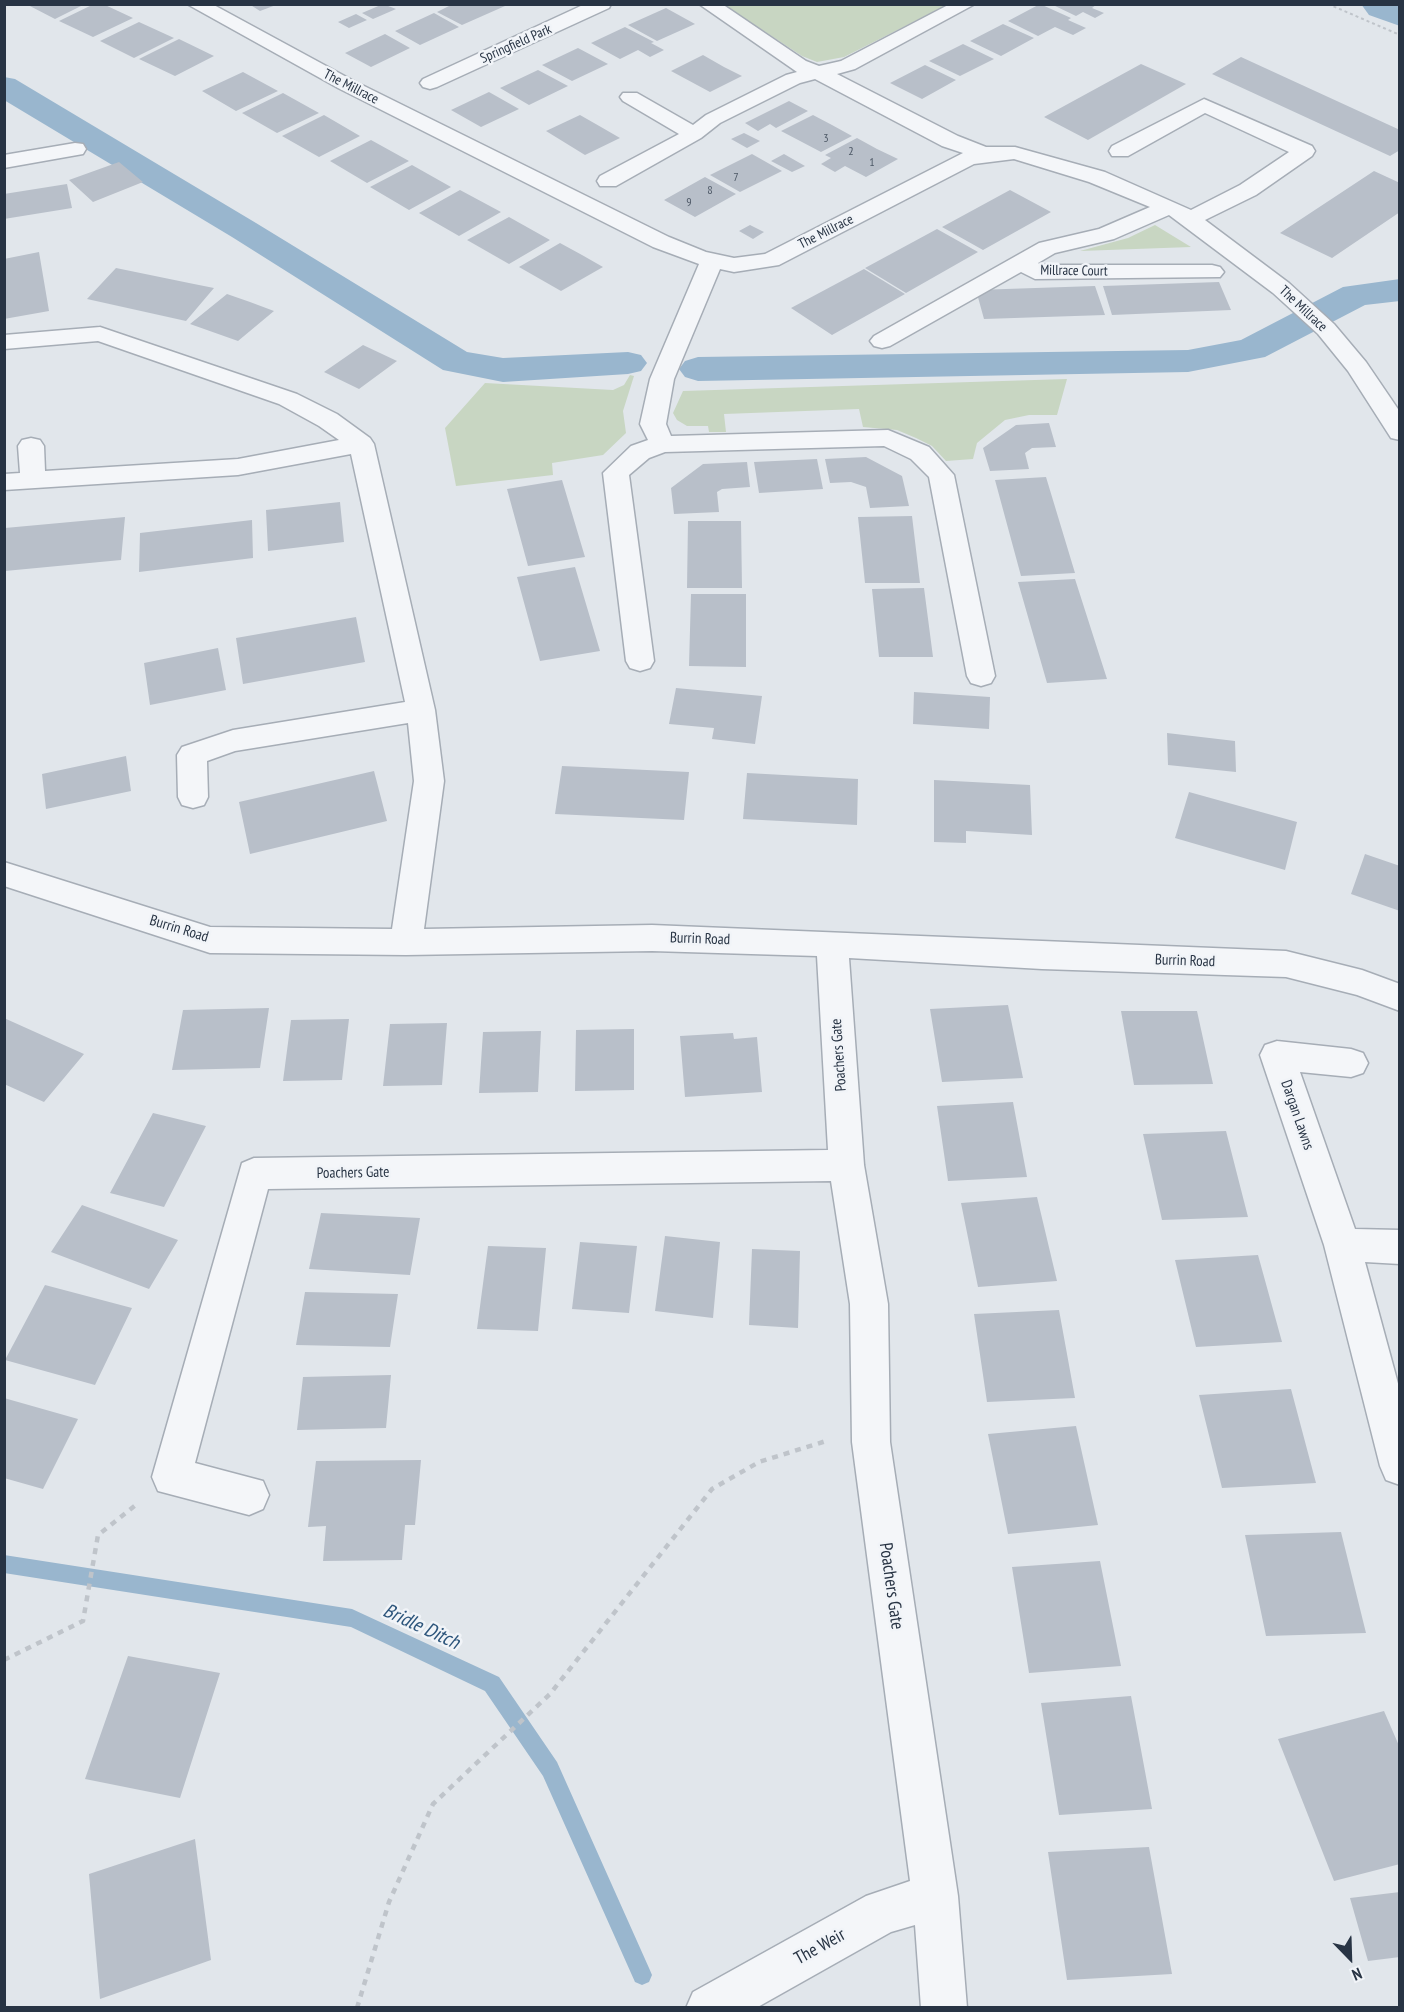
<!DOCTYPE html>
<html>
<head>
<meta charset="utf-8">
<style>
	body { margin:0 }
	#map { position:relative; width:1404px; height:2012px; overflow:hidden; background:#e1e6eb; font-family:"PT Sans Narrow",sans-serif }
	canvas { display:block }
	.frame { position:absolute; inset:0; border:6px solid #283444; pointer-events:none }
	.north { position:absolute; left:1320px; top:1928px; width:60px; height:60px; -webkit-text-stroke:4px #f1f4f8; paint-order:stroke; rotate:157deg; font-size:16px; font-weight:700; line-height:24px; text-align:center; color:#283444 }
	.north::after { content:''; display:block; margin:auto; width:21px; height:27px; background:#283444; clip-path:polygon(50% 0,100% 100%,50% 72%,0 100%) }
</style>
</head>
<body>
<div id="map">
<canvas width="1404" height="2012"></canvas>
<div class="frame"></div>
<div class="north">N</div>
</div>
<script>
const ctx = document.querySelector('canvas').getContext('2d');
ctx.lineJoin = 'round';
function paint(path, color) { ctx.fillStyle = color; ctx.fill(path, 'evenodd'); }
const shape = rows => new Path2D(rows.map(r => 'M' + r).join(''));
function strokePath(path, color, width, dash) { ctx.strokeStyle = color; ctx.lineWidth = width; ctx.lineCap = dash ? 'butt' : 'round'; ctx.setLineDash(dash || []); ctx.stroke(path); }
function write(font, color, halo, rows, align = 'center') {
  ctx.font = font + ' "PT Sans Narrow",sans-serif'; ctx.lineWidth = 5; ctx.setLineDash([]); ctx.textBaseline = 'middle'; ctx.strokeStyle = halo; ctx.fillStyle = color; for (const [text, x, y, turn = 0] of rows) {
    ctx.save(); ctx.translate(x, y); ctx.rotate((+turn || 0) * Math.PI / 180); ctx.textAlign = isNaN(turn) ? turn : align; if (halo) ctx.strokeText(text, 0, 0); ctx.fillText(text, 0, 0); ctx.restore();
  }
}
paint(shape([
	[724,5,724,4,947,5,844,57,817,62,802,56],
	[1155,225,1191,247,1080,251,1128,238],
	[630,375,634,376,623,411,626,433,603,455,552,463,553,475,456,486,445,428,485,383,613,390,624,385],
	[1067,379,1057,415,1029,415,1005,420,977,443,973,459,946,461,932,446,916,438,897,430,863,427,859,409,724,414,726,432,709,432,708,426,687,426,677,420,673,413,683,391]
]), '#c8d6c2');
paint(shape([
	[4,1555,352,1609,499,1677,557,1762,649,1968,652,1975,649,1982,642,1985,635,1982,543,1776,485,1691,351,1627,4,1573,4,1555]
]), '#99b6ce');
paint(shape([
	[4,77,15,79,256,223,467,352,503,358,628,352,641,355,647,363,641,371,628,374,503,382,443,370,232,237,4,100,4,77],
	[1400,279,1400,301,1365,305,1265,357,1188,372,698,381,685,377,679,369,685,361,698,357,1188,350,1241,340,1343,287,1400,279]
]), '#99b6ce');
paint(shape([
	[1361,4,1400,4,1400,26,1369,15,1361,4]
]), '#99b6ce');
paint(shape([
	[26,4,85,4,55,19],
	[94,4,103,4,133,18,93,37,59,21],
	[249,4,276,4,276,5,260,11],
	[383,4,396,9,373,19,362,13],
	[453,4,503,4,505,6,462,25,437,12],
	[1040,4,1071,18,1068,20,1086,28,1073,35,1055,27,1038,36,1008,21],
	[1051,4,1097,4,1092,8,1104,13,1095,18,1083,12,1076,16],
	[666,8,695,24,657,41,628,25],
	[434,13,459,27,420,45,395,31],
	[356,14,367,20,349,28,338,22],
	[139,22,174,38,134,58,100,41],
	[1003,24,1034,38,1001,56,970,41],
	[625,27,654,42,651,43,664,50,650,57,638,50,620,59,591,43],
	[385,34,410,48,371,67,345,53],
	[179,39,214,56,175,76,139,59],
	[963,44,994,59,960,76,929,61],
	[578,48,608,64,572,81,542,65],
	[703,55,724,67,742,76,710,92,671,71],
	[1241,57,1400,130,1400,150,1390,156,1212,74],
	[1141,64,1186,84,1088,140,1044,117],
	[925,65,956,80,922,99,890,83],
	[538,70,568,86,529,105,500,88],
	[243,72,278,91,236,111,202,91],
	[489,92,519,109,481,127,451,110],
	[283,93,319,113,277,133,242,113],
	[789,101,808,111,776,128,770,124,758,131,745,123],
	[324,115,360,136,319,157,282,136],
	[580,115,601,127,620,138,585,155,546,131],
	[813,115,832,125,852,136,821,152,781,131],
	[744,133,760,141,747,148,731,139],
	[857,138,877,149,898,159,866,177,845,166,835,172,821,164,831,158,825,155],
	[371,140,409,161,367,183,330,161],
	[752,154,782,171,740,192,710,175],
	[784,154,805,166,792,172,771,161],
	[119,162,143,182,93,202,69,180],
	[412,165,451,187,409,210,370,187],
	[1374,171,1400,183,1400,212,1332,258,1280,233],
	[705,177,736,194,695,217,664,200],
	[67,184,72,208,4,219,4,194],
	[460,190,501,212,459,236,419,213],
	[1010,190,1051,212,983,250,942,227],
	[509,217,550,240,509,264,467,240],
	[750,225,764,232,753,239,739,231],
	[937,229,978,252,906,293,865,268],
	[560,243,582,255,603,267,561,291,519,267],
	[39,252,49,311,4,319,4,259],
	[116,268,189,283,214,288,186,321,87,299],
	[864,269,905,294,832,335,791,308],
	[1219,282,1231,310,1112,315,1103,286],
	[1095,286,1105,315,984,319,976,290],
	[227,294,250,302,274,311,238,341,190,324],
	[363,345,397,361,359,389,324,372],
	[1049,423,1056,447,1032,448,1025,453,1029,469,990,471,983,448,1016,425],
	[866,457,902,476,909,506,870,508,866,487,851,482,830,483,825,459],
	[817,459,823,489,759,493,754,462],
	[747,462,750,487,722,489,717,492,719,512,674,514,671,488,703,464],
	[1046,477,1075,573,1021,576,995,480],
	[562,480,585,557,528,566,507,489],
	[340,502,344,542,268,551,266,510],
	[912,516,920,583,865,583,858,517],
	[125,517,121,560,5,571,5,528],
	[252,520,253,558,139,572,140,533],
	[688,521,741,521,742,588,687,588],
	[575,567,600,651,540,661,517,577],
	[1075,579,1107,679,1047,683,1018,582],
	[924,588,933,657,879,657,872,589],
	[691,594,746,594,746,667,689,666],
	[356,617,365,662,243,684,236,638],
	[218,648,226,690,150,705,144,663],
	[676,688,762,696,755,744,712,739,714,728,669,724],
	[914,692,990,697,989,729,913,724],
	[1167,733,1235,741,1236,772,1168,765],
	[126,756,131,791,46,809,42,774],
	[562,766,689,772,684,820,555,814],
	[374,771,387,821,250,854,239,802],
	[747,773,858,779,857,825,743,819],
	[934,780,1030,785,1032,835,966,831,966,843,934,842],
	[1189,792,1297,822,1285,870,1175,838],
	[1365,854,1400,866,1400,911,1351,894],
	[1008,1005,1023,1078,942,1082,930,1009],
	[269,1008,260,1068,172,1070,183,1010],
	[1121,1011,1197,1011,1213,1084,1134,1085],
	[4,1018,84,1054,44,1102,4,1084],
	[349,1019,342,1080,283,1081,291,1020],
	[447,1023,442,1085,383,1086,390,1024],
	[634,1029,634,1090,575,1091,576,1030],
	[541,1031,538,1092,479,1093,483,1032],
	[733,1033,734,1039,757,1037,762,1092,685,1097,680,1036],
	[1013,1102,1027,1177,948,1181,937,1106],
	[153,1113,206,1126,164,1207,110,1193],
	[1226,1131,1248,1217,1162,1220,1143,1134],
	[1037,1197,1057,1281,978,1287,961,1203],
	[82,1205,178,1240,149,1289,51,1252],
	[321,1213,420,1218,410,1275,309,1269],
	[665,1236,720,1242,713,1318,655,1311],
	[580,1242,637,1246,629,1313,572,1309],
	[488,1246,546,1248,538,1331,477,1329],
	[752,1249,800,1251,798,1328,749,1325],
	[1258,1255,1282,1342,1196,1347,1175,1260],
	[45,1285,132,1308,95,1385,5,1360],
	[305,1292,398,1294,390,1347,296,1345],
	[1059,1310,1075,1398,987,1402,974,1314],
	[391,1375,386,1428,297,1430,303,1377],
	[1291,1389,1316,1483,1222,1488,1199,1395],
	[4,1398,78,1419,43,1489,4,1478],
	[1076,1426,1098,1525,1008,1534,988,1434],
	[421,1460,415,1525,405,1525,402,1560,323,1561,326,1526,308,1527,316,1461],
	[1341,1532,1366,1633,1266,1636,1245,1535],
	[1100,1561,1121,1666,1029,1673,1012,1567],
	[128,1656,220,1673,180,1798,85,1779],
	[1131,1696,1152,1809,1059,1815,1041,1703],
	[1384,1711,1400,1748,1400,1864,1334,1881,1278,1739],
	[195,1839,211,1960,100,1999,89,1874],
	[1149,1847,1172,1974,1067,1980,1048,1852],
	[1400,1892,1400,1957,1368,1961,1350,1898]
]), '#b8bfc9');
const minor = shape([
	[187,4,212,4,352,80,669,237,706,252,734,258,765,254,963,153,942,146,815,79,800,83,720,123,701,138,616,186,600,186,597,181,600,176,679,134,623,101,620,97,623,93,637,93,693,125,706,115,786,75,797,72,699,4,722,4,806,61,819,66,841,61,950,4,975,4,855,69,837,74,958,136,986,147,1015,147,1105,172,1191,210,1240,185,1289,152,1205,113,1128,156,1112,156,1109,151,1112,146,1204,99,1312,146,1315,151,1312,156,1256,195,1205,220,1289,283,1334,324,1366,362,1400,412,1400,440,1391,438,1348,371,1318,334,1273,293,1169,215,1114,239,1055,253,1038,263,1041,265,1212,265,1220,267,1224,272,1220,277,1035,279,1021,272,890,346,882,348,874,346,870,341,874,336,1039,243,1099,229,1150,207,1089,182,1014,159,974,164,779,265,734,272,720,269,674,379,666,424,671,436,888,430,929,447,954,475,995,676,991,683,981,686,971,683,967,676,929,477,911,459,884,446,665,452,649,458,629,475,654,661,650,668,640,671,630,668,626,661,603,473,631,446,648,440,640,424,650,379,699,264,653,247,338,88,187,4],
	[585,4,611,4,609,8,437,87,430,89,423,87,420,83,423,79,585,4],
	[75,143,83,144,86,149,83,154,4,168,4,155,75,143],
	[100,327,297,394,337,414,370,438,374,444,435,710,444,781,424,929,652,925,1286,951,1362,970,1400,984,1400,1011,1357,995,1286,977,1042,969,849,958,864,1165,888,1304,890,1442,958,1896,967,2008,921,2008,915,1925,891,1932,756,2008,686,2008,693,1992,866,1896,910,1881,852,1442,850,1304,831,1181,268,1189,195,1463,263,1481,269,1495,263,1509,249,1515,158,1491,152,1477,242,1163,254,1158,828,1150,817,956,652,951,406,955,210,953,4,886,4,862,210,927,392,929,414,781,408,723,235,751,207,761,208,797,204,805,193,808,182,805,178,797,177,755,182,747,233,730,405,702,351,454,238,475,4,490,4,474,20,473,18,446,22,440,31,438,40,440,44,446,45,471,238,459,339,440,319,426,279,404,98,341,4,349,4,335,100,327],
	[1277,1041,1351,1049,1363,1053,1368,1063,1363,1073,1351,1077,1300,1072,1355,1229,1400,1230,1400,1264,1365,1262,1400,1391,1400,1485,1386,1480,1380,1466,1324,1245,1260,1055,1265,1045,1277,1041]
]);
strokePath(minor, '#a6adb6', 3);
strokePath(shape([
	[1328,4,1400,35]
]), '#bfc4ca', 2, [3, 3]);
strokePath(shape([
	[4,1660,83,1621,98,1535,137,1504],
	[357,2008,389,1902,433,1804,550,1694,712,1489,759,1462,826,1441]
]), '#bfc4ca', 4.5, [6, 6]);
paint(minor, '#f4f6f9');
write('12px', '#4c5765', null, [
	["3",826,139],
	["2",851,152],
	["1",872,163],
	["7",736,178],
	["8",710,191],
	["9",689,203]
]);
write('14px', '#283444', '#f1f4f8', [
	["Springfield Park",516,44,-24],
	["The Millrace",351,87,27],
	["The Millrace",826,232,-27],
	["Millrace Court",1074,271,1],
	["The Millrace",1303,309,43]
]);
write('15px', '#283444', '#f1f4f8', [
	["Burrin Road",179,929,17],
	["Burrin Road",700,939,2],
	["Burrin Road",1185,961,2],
	["Poachers Gate",839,1055,-94],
	["Dargan Lawns",1297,1115,71],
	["Poachers Gate",353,1173,-1]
]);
write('18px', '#283444', '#f1f4f8', [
	["Poachers Gate",891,1586,82],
	["The Weir",820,1947,-29]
]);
write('italic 20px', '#2e567c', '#f1f4f8', [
	["Bridle Ditch",421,1627,25]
]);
</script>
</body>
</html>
